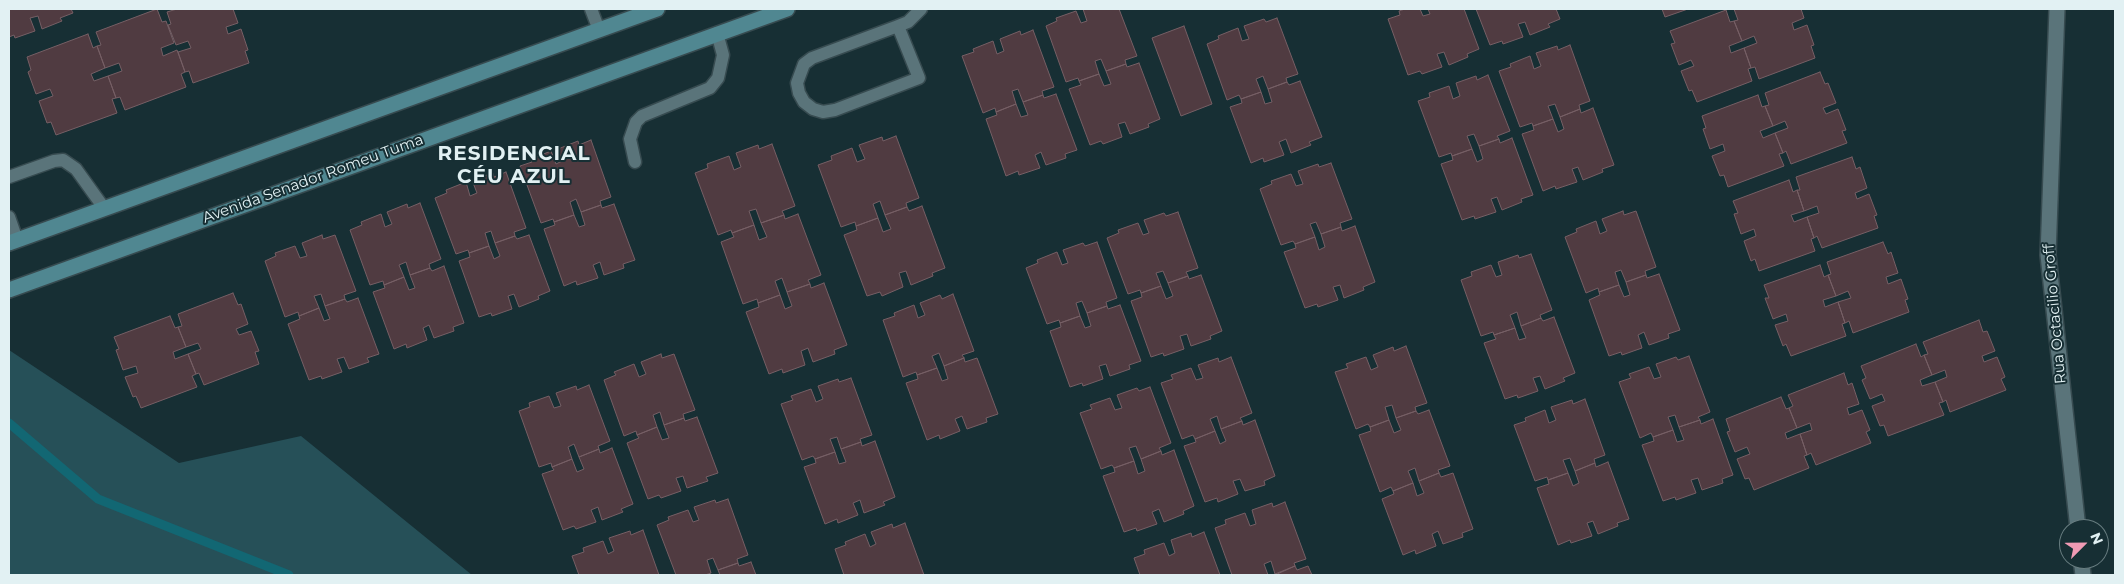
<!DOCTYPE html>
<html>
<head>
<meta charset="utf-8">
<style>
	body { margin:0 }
	#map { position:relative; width:2124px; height:584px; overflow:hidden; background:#172f34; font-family:Montserrat,sans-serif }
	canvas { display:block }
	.frame { position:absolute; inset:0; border:10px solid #e2f1f3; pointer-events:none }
	.north { position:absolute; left:2059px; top:519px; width:50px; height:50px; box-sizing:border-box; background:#172f34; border:1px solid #687d80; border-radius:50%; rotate:67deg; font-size:14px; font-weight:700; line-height:20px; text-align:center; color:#e2f1f3 }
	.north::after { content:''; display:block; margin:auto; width:18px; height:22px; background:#f09ab4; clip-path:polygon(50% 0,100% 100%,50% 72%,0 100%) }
</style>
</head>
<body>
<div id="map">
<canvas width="2124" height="584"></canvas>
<div class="frame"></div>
<div class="north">N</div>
</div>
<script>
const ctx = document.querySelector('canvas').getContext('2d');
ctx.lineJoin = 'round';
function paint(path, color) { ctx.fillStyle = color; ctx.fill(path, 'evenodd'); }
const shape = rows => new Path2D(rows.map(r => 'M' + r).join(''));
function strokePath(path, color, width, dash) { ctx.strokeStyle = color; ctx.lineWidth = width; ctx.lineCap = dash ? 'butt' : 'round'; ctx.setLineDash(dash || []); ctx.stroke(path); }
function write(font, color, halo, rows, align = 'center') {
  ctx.font = font + ' Montserrat,sans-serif'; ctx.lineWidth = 4; ctx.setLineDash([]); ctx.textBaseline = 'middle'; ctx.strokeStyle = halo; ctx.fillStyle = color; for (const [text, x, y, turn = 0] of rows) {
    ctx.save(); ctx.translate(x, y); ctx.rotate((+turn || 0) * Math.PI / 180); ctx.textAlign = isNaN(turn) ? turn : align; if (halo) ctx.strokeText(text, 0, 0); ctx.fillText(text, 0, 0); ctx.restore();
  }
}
paint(shape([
	[9,350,179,463,301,436,472,575,9,575]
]), '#265058');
strokePath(shape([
	[9,423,98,499,289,575]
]), '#126773', 9);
const building = shape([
	[9,9,71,9,73,13,60,18,62,21,42,29,38,16,30,18,35,31,15,38,14,35,9,37,9,9],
	[157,9,162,22,166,21,174,43,161,48,163,56,177,50,185,72,181,74,186,87,125,110,120,97,116,98,108,76,122,71,119,63,105,68,97,46,101,45,96,32,157,9],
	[177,9,233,9,238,23,226,27,228,34,241,29,248,50,245,51,249,63,193,83,189,71,185,72,178,52,191,48,188,41,176,45,168,25,171,24,167,12,177,9],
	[1083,9,1119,9,1137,56,1125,60,1126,64,1106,71,1101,59,1095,61,1099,74,1079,81,1078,78,1066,82,1046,26,1057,21,1056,18,1076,11,1081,23,1087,21,1083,9],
	[1405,9,1420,9,1423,16,1430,14,1428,9,1464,9,1479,49,1467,54,1468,57,1449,65,1444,52,1437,54,1442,67,1422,74,1420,71,1408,75,1388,19,1400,15,1399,11,1405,9],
	[1476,9,1556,9,1560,19,1548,24,1550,27,1530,35,1525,22,1518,24,1523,37,1503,44,1502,41,1490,45,1476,9],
	[1662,9,1688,9,1665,17,1662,9],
	[1734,9,1801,9,1804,18,1792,23,1794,30,1807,25,1814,45,1811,46,1815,58,1759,79,1755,67,1751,68,1744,48,1757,43,1754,36,1742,41,1734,21,1738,20,1734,9],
	[1726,10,1730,22,1734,21,1742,41,1729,46,1731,53,1744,48,1751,68,1748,69,1752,81,1697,102,1692,90,1689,91,1681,71,1694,66,1691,60,1679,65,1671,44,1675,43,1670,31,1726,10],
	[1277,18,1298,74,1286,78,1287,82,1268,89,1263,76,1256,79,1261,92,1241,99,1239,95,1227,100,1207,44,1219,39,1218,36,1238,28,1242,41,1249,39,1244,26,1264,19,1266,22,1277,18],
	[1184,26,1212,104,1181,116,1152,38,1184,26],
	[1033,30,1054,87,1042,91,1043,95,1023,102,1018,89,1012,91,1016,104,996,112,995,108,983,113,962,56,974,52,973,49,993,41,997,54,1004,51,1000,39,1020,31,1021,35,1033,30],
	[88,34,93,48,97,46,105,68,91,74,94,81,108,76,116,98,112,99,117,113,56,135,51,122,47,123,39,101,53,96,50,89,36,94,28,72,31,70,27,57,88,34],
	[1570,45,1590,101,1579,105,1580,109,1560,117,1555,104,1548,106,1553,119,1533,126,1532,123,1520,127,1499,71,1511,67,1510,64,1530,56,1534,69,1541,66,1536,53,1557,46,1558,50,1570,45],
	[1139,63,1160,119,1148,124,1149,127,1130,134,1125,122,1118,124,1122,137,1103,144,1101,141,1090,145,1069,89,1081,85,1079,81,1099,74,1104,86,1111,84,1106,71,1126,64,1127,67,1139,63],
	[1820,72,1825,84,1828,83,1836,103,1823,108,1826,114,1838,109,1846,130,1842,131,1847,143,1791,164,1786,151,1783,153,1775,133,1788,128,1785,121,1773,126,1765,106,1769,105,1765,93,1820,72],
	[1488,75,1510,131,1497,136,1499,139,1479,146,1474,134,1467,136,1472,149,1452,156,1451,153,1439,157,1418,101,1430,97,1429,93,1449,86,1453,99,1460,96,1456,83,1476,76,1477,80,1488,75],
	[1300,81,1322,137,1309,142,1311,145,1291,153,1286,139,1279,142,1284,155,1264,162,1263,158,1251,163,1230,107,1242,103,1241,99,1261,92,1265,104,1272,102,1268,89,1287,82,1289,85,1300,81],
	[1056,94,1077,150,1065,154,1066,158,1046,165,1041,152,1035,155,1040,168,1019,175,1018,171,1006,176,986,119,997,115,996,112,1016,104,1021,117,1028,115,1023,102,1043,95,1044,98,1056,94],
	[1758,95,1762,107,1765,106,1773,126,1760,131,1763,138,1775,133,1783,153,1779,154,1784,166,1728,187,1724,175,1720,176,1712,156,1725,151,1723,144,1710,149,1703,129,1706,128,1702,116,1758,95],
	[1593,108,1614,165,1602,169,1603,172,1583,180,1578,167,1572,169,1577,182,1556,189,1555,186,1543,191,1522,134,1534,130,1533,126,1553,119,1558,132,1564,129,1560,117,1580,109,1581,113,1593,108],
	[896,136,919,198,906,203,907,207,885,215,880,201,873,204,878,218,856,226,855,222,841,227,818,165,832,160,831,156,852,148,857,162,865,159,859,145,882,137,883,141,896,136],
	[1512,138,1533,195,1521,199,1522,202,1502,210,1497,197,1491,199,1496,212,1475,219,1474,216,1462,220,1441,164,1453,160,1452,156,1472,149,1477,162,1483,159,1479,146,1499,139,1500,143,1512,138],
	[591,140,611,197,600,201,601,205,581,212,576,199,570,202,574,215,554,222,553,219,541,223,520,166,532,162,531,159,551,151,556,164,562,161,558,149,578,141,579,145,591,140],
	[772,144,795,206,782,211,784,215,761,223,756,209,749,211,754,225,732,233,731,230,718,235,695,173,708,168,707,164,729,156,734,170,741,167,736,153,758,145,759,149,772,144],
	[1852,157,1856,169,1860,167,1867,188,1855,193,1857,199,1869,194,1877,215,1874,216,1878,228,1822,248,1817,236,1814,238,1807,217,1819,213,1817,206,1804,211,1797,190,1800,190,1796,177,1852,157],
	[1331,163,1352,219,1340,223,1341,227,1321,234,1316,222,1310,224,1315,237,1295,244,1293,241,1281,245,1260,189,1272,184,1271,181,1291,174,1296,186,1303,184,1298,171,1318,164,1319,167,1331,163],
	[506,172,526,228,514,232,515,236,495,243,491,231,485,233,489,246,469,253,468,250,456,254,435,198,447,193,446,190,466,182,470,196,477,193,472,180,493,173,494,177,506,172],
	[1789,180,1793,192,1797,190,1804,211,1791,215,1794,222,1807,217,1814,238,1811,239,1815,251,1759,271,1755,259,1751,261,1744,241,1756,236,1754,229,1741,234,1734,214,1738,213,1733,201,1789,180],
	[420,203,441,259,429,264,430,268,410,275,406,262,399,265,404,277,384,285,383,281,370,285,350,230,362,225,361,222,381,214,385,227,392,224,387,212,407,204,408,208,420,203],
	[614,204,635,260,623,264,624,268,604,275,600,262,593,265,598,278,577,285,576,281,564,286,544,229,555,225,554,222,574,215,579,227,585,225,581,212,601,205,602,208,614,204],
	[922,206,945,268,932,273,933,276,911,285,906,271,899,273,903,287,882,296,880,292,867,296,844,235,857,230,856,226,878,218,883,232,891,229,885,215,907,207,909,211,922,206],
	[1623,211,1624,215,1636,211,1656,267,1645,271,1646,275,1626,282,1621,270,1615,272,1619,285,1599,292,1598,288,1586,293,1565,237,1577,232,1576,229,1596,221,1600,234,1607,231,1602,219,1623,211],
	[1178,212,1198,268,1186,272,1188,276,1168,283,1163,271,1156,273,1161,286,1141,293,1140,290,1128,294,1107,238,1119,233,1118,230,1138,223,1143,235,1149,233,1144,220,1164,213,1166,216,1178,212],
	[798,214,821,275,808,280,810,284,787,292,782,278,775,281,780,295,758,303,757,299,743,304,721,242,734,237,732,233,754,225,759,240,767,237,761,223,784,215,785,219,798,214],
	[1355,226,1375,282,1363,287,1364,290,1344,298,1340,285,1333,287,1338,300,1318,307,1317,304,1305,308,1284,252,1296,248,1295,244,1315,237,1319,250,1325,247,1321,234,1341,227,1342,231,1355,226],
	[322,235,323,239,335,235,356,291,344,295,345,299,325,306,321,294,314,296,319,308,299,316,298,312,285,317,265,261,276,256,275,253,295,246,300,258,307,256,302,243,322,235],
	[529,235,550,291,538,296,539,299,519,307,514,294,508,296,512,309,492,316,491,313,479,317,459,261,470,257,469,253,489,246,494,259,500,256,495,243,515,236,517,239,529,235],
	[1097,242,1117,298,1106,302,1107,306,1087,313,1082,301,1076,303,1080,316,1060,323,1059,320,1047,324,1026,268,1038,263,1037,260,1057,252,1062,265,1068,263,1063,250,1083,243,1085,246,1097,242],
	[1883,242,1888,254,1891,252,1898,273,1886,277,1888,284,1901,279,1908,299,1905,300,1909,312,1853,333,1849,321,1845,323,1838,302,1851,298,1848,291,1836,296,1828,275,1831,274,1827,262,1883,242],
	[1531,254,1552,310,1540,315,1541,318,1521,326,1517,312,1510,315,1515,328,1494,335,1493,332,1481,336,1461,280,1472,276,1471,272,1491,265,1496,277,1502,275,1498,262,1518,255,1519,258,1531,254],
	[1820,265,1824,277,1828,275,1836,296,1823,300,1825,307,1838,302,1845,323,1842,324,1846,336,1791,356,1786,344,1783,346,1775,325,1788,321,1786,314,1773,319,1765,298,1769,298,1764,285,1820,265],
	[444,266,464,323,453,327,454,331,434,338,429,325,423,328,427,340,407,348,406,344,394,349,373,292,385,288,384,285,404,277,409,290,415,288,410,275,430,268,432,271,444,266],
	[1659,274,1680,330,1668,334,1669,338,1649,345,1644,332,1638,335,1642,348,1622,355,1621,352,1609,356,1589,300,1600,295,1599,292,1619,285,1624,297,1630,295,1626,282,1646,275,1647,278,1659,274],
	[1201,275,1222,331,1210,336,1211,339,1191,346,1187,334,1180,336,1184,349,1164,356,1163,353,1151,357,1131,301,1142,297,1141,293,1161,286,1166,299,1173,296,1168,283,1188,276,1189,279,1201,275],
	[824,283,847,345,834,350,835,354,813,362,808,348,801,351,805,365,783,373,782,369,769,374,746,312,759,307,758,303,780,295,785,309,792,306,787,292,810,284,811,288,824,283],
	[233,293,238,305,241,304,248,324,236,329,239,335,251,331,259,351,255,352,259,364,204,385,199,373,196,374,188,354,201,349,198,343,186,347,178,327,182,326,178,314,233,293],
	[953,294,974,351,962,355,964,358,944,366,939,353,932,356,937,368,917,375,916,372,903,377,883,320,895,316,894,313,914,305,918,318,925,315,920,303,940,295,942,299,953,294],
	[358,298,379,354,367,358,369,362,349,369,344,357,337,359,342,372,322,379,321,376,309,380,288,324,300,319,299,316,319,308,324,321,330,319,325,306,345,299,347,302,358,298],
	[1120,305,1141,361,1129,365,1130,369,1110,376,1106,364,1099,366,1103,379,1083,386,1082,383,1070,387,1050,331,1061,327,1060,323,1080,316,1085,328,1091,326,1087,313,1107,306,1108,309,1120,305],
	[170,316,175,328,178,327,186,347,173,352,175,359,188,354,196,374,192,376,197,387,141,408,136,396,133,397,125,377,138,373,136,366,123,370,116,350,119,349,114,337,170,316],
	[1554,317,1575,373,1563,378,1565,381,1545,389,1540,376,1533,378,1538,391,1518,398,1517,395,1505,399,1484,343,1496,339,1494,335,1515,328,1519,340,1526,338,1521,326,1541,318,1543,321,1554,317],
	[1979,320,1983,332,1987,331,1995,351,1982,356,1984,362,1997,357,2005,377,2001,379,2006,390,1950,412,1946,400,1943,402,1935,382,1947,377,1945,370,1932,375,1924,355,1928,354,1923,342,1979,320],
	[1916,344,1921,357,1924,355,1932,375,1920,380,1922,386,1935,382,1943,402,1939,403,1944,415,1888,436,1884,425,1880,426,1872,406,1885,401,1882,394,1870,399,1862,380,1866,378,1861,366,1916,344],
	[1406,346,1427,403,1415,407,1416,411,1396,418,1392,405,1385,407,1389,420,1370,427,1368,424,1356,429,1335,372,1348,368,1346,364,1366,357,1371,370,1378,367,1373,355,1393,347,1394,351,1406,346],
	[661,354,662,358,674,354,695,410,683,414,684,418,664,425,660,412,653,415,657,427,637,435,636,431,624,436,604,380,616,375,614,372,634,364,639,377,646,374,641,362,661,354],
	[1689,356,1710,412,1698,417,1700,420,1679,427,1675,415,1668,417,1673,430,1653,437,1651,433,1640,438,1619,382,1631,378,1629,374,1649,367,1654,379,1661,377,1656,364,1676,357,1678,360,1689,356],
	[1231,357,1252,413,1240,418,1242,421,1221,429,1217,416,1210,419,1215,431,1195,439,1193,435,1182,439,1161,383,1173,379,1171,375,1191,368,1196,380,1203,378,1198,365,1218,358,1219,362,1231,357],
	[964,358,965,362,977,358,998,414,986,418,987,422,967,429,962,416,955,419,960,431,940,439,939,435,927,440,906,383,918,379,917,375,937,368,942,381,948,379,944,366,964,358],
	[1844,373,1848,385,1852,383,1859,404,1847,408,1849,415,1862,410,1870,430,1866,432,1871,443,1816,465,1811,453,1807,455,1800,434,1812,430,1810,423,1797,428,1789,408,1793,406,1788,395,1844,373],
	[851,378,872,435,860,439,861,442,841,449,837,437,830,439,835,452,815,459,813,456,802,460,781,404,793,400,791,396,811,389,816,402,823,399,818,386,838,379,839,382,851,378],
	[589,385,610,441,598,446,599,449,579,457,574,444,568,447,572,459,552,467,551,463,539,467,519,411,530,407,529,403,549,396,554,408,561,406,556,393,576,386,577,390,589,385],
	[1150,387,1171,443,1159,448,1161,451,1141,459,1136,446,1129,448,1134,461,1114,468,1112,465,1101,469,1080,413,1092,409,1090,405,1110,398,1115,410,1122,408,1117,395,1137,388,1139,391,1150,387],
	[1781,397,1786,409,1789,408,1797,428,1785,433,1787,439,1800,434,1807,455,1804,456,1809,468,1754,490,1749,478,1745,479,1737,459,1750,454,1747,447,1735,452,1727,432,1730,431,1726,419,1781,397],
	[1585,399,1605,455,1594,459,1595,463,1575,471,1570,458,1563,460,1568,473,1548,480,1547,477,1535,481,1514,425,1526,421,1525,418,1545,410,1549,423,1556,420,1551,407,1572,400,1573,404,1585,399],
	[1429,410,1450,466,1438,470,1439,473,1419,481,1415,468,1408,471,1413,483,1393,491,1391,487,1380,492,1359,435,1371,431,1370,427,1389,420,1394,433,1401,430,1396,418,1416,411,1418,414,1429,410],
	[697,417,718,473,706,477,708,481,687,488,683,476,676,478,681,491,661,498,659,495,648,499,627,443,639,438,637,435,657,427,662,440,669,438,664,425,684,418,685,421,697,417],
	[1713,419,1733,475,1722,479,1723,483,1702,490,1698,478,1691,480,1696,493,1676,500,1675,497,1663,501,1642,445,1654,441,1653,437,1673,430,1677,442,1684,440,1679,427,1700,420,1701,424,1713,419],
	[1255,420,1275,476,1264,481,1265,485,1245,491,1240,479,1233,481,1238,494,1218,502,1217,498,1205,502,1184,446,1196,442,1195,439,1215,431,1220,444,1226,441,1221,429,1242,421,1243,425,1255,420],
	[875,441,895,497,883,502,885,505,864,513,860,500,853,503,858,515,838,523,837,519,825,524,804,467,816,463,815,459,835,452,839,464,846,462,841,449,861,442,862,446,875,441],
	[612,448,633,504,621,509,623,512,602,520,598,507,591,510,596,522,576,529,574,526,563,530,542,474,554,470,552,467,572,459,577,472,584,469,579,457,599,449,600,453,612,448],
	[1174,450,1194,506,1183,511,1184,514,1164,522,1159,509,1152,512,1157,524,1137,531,1136,528,1124,532,1103,476,1115,472,1114,468,1134,461,1138,474,1145,471,1141,459,1161,451,1162,455,1174,450],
	[1608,462,1629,519,1617,523,1618,526,1598,534,1593,521,1587,523,1592,536,1571,543,1570,540,1558,545,1537,488,1549,484,1548,480,1568,473,1573,486,1579,483,1575,471,1595,463,1596,467,1608,462],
	[1439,473,1441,477,1453,473,1473,529,1462,533,1463,537,1443,544,1438,531,1432,534,1436,546,1416,554,1415,550,1403,555,1382,499,1394,494,1393,491,1413,483,1417,496,1424,493,1419,481,1439,473],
	[728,499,748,555,737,559,738,563,718,570,713,558,707,560,711,573,705,575,676,575,657,525,669,520,668,517,688,510,693,522,699,520,694,507,715,500,716,503,728,499],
	[1285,502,1306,559,1294,563,1295,566,1275,574,1271,561,1264,564,1268,575,1232,575,1215,528,1226,524,1225,520,1245,513,1250,526,1256,524,1252,510,1272,503,1273,507,1285,502],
	[905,523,924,575,844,575,835,549,846,545,845,542,865,534,870,547,876,544,871,532,892,524,893,528,905,523],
	[643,530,659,575,579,575,572,556,584,552,583,548,603,541,608,554,614,551,609,538,630,531,631,535,643,530],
	[1204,532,1220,575,1140,575,1134,558,1145,554,1144,550,1164,543,1169,556,1175,553,1171,540,1191,533,1192,537,1204,532],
	[751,562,756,575,720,575,718,570,738,563,739,566,751,562],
	[1295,566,1297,570,1308,566,1312,575,1275,575,1295,566]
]);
paint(building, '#503b41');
strokePath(building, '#765f65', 1);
const lane = shape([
	[591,9,599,30],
	[898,26,919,78,835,110,823,112,813,109,804,102,799,93,797,83,804,64,812,58,898,26,908,22,921,9],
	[635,162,630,139,636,122,642,116,710,88,718,78,723,55,717,33],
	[9,177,54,161,63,160,76,169,104,208],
	[9,217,17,240]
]);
const street = shape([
	[2057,9,2048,255,2078,529],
	[2081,559,2083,575]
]);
const secondary = shape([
	[9,243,657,9],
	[9,290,787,9]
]);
strokePath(lane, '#374b50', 15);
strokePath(street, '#374b50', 18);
strokePath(secondary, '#374b50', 18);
strokePath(lane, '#5a747a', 12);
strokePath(street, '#5a747a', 15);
strokePath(secondary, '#508791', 15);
write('15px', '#e2f1f3', '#172f34', [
	["Avenida Senador Romeu Tuma",313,179,-20],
	["Rua Octacilio Groff",2055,314,-95]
]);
ctx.letterSpacing = '1px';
write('bold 20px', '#e2f1f3', '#172f34', [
	["RESIDENCIAL",514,154],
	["CÉU AZUL",514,177]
]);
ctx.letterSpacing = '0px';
</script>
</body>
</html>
